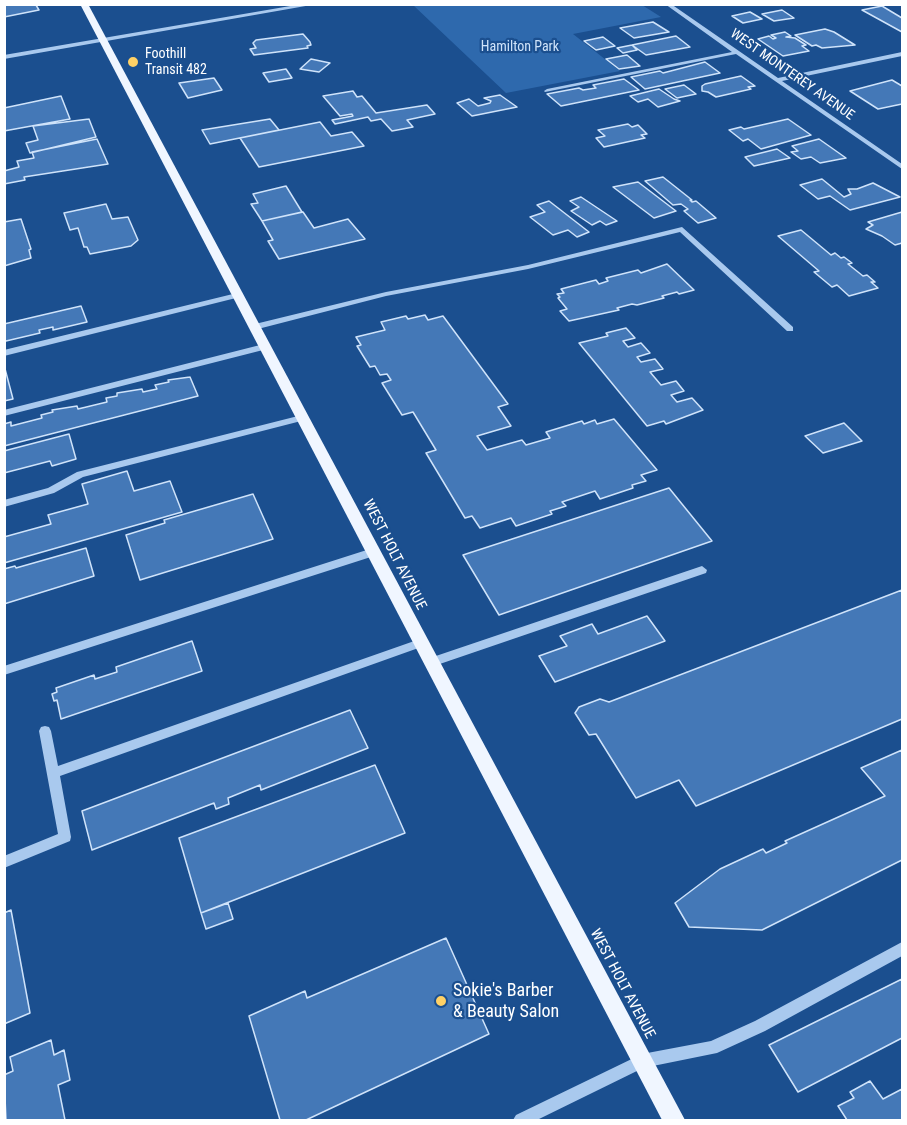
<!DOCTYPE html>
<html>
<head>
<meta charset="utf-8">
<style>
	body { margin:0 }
	#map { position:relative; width:907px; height:1125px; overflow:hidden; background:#1b4f8f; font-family:"Roboto Condensed",sans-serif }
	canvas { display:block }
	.frame { position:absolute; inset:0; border:6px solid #fff; pointer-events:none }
</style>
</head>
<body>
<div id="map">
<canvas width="907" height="1125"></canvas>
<div class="frame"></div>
</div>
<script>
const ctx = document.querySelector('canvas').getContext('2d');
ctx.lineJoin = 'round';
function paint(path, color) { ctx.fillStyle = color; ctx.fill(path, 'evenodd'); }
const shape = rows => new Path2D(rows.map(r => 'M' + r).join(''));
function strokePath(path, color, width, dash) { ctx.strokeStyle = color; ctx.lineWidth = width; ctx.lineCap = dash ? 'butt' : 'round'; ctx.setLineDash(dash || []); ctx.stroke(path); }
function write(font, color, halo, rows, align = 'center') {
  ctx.font = font + ' "Roboto Condensed",sans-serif'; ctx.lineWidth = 4.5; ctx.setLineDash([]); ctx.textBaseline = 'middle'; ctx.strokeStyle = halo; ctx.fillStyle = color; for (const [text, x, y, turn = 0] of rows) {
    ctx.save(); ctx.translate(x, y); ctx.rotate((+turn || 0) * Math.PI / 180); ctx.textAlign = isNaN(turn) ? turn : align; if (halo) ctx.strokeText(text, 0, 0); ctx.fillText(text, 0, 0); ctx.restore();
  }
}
paint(shape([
	[413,5,642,5,661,17,573,34,620,71,506,93]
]), '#2e69ad');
const building = shape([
	[4,4,36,5,39,10,4,17,4,4],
	[882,6,902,18,902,32,862,10,882,6],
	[782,10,794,18,774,21,762,14,782,10],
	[750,12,762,19,743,23,732,16,750,12],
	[653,22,669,32,634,38,620,28,653,22],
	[825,29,834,32,855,45,822,48,816,45,812,46,795,35,825,29],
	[785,32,791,36,786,37,795,38,806,45,802,46,809,51,783,56,758,39,769,36,773,39,776,38,771,35,785,32],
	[303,34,310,42,311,45,307,46,308,48,254,55,250,49,256,48,253,43,256,40,303,34],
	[676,36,690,47,646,55,632,45,676,36],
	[603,37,615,46,596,50,584,41,603,37],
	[632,45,637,50,623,53,617,48,632,45],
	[627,55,640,66,619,69,606,59,627,55],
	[311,59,330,63,319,72,300,69,311,59],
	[705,62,720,73,645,89,631,77,660,71,663,73,705,62],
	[286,69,292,78,269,82,263,73,286,69],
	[741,76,755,86,748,87,751,89,716,97,708,92,702,91,702,86,705,84,741,76],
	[214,78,222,90,188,98,179,83,214,78],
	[624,79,639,90,561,106,547,94,579,88,583,90,596,88,593,85,624,79],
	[892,80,902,86,902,104,878,109,850,91,892,80],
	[684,85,696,94,677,98,665,89,684,85],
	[659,89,674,99,680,101,658,107,648,99,638,102,630,96,659,89],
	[353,91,357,97,362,96,376,113,427,105,435,114,407,120,413,127,392,131,381,119,371,121,368,117,335,124,332,120,353,116,352,114,340,116,323,96,353,91],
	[500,95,517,107,472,116,457,103,469,99,478,106,490,103,491,101,484,98,500,95],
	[61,96,70,119,4,131,4,108,61,96],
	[89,119,96,137,30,153,26,143,38,140,33,126,89,119],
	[270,119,279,130,210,144,202,130,270,119],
	[788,119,811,135,761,149,748,139,743,141,729,130,741,127,744,129,788,119],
	[320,122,331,136,352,132,364,146,259,167,240,138,320,122],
	[628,124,632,127,638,125,647,134,641,135,645,138,604,147,596,138,605,136,598,130,628,124],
	[97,139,108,164,24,177,25,180,4,184,4,171,19,167,17,161,34,158,32,152,97,139],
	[819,139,846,158,820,163,811,157,801,159,791,152,798,151,792,146,819,139],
	[777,149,790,158,754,166,745,157,777,149],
	[663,177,692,200,690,200,692,202,696,201,716,218,698,223,684,211,688,209,681,204,673,205,645,181,663,177],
	[822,179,844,197,851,194,848,189,857,189,873,183,900,197,850,210,830,196,818,199,800,185,822,179],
	[638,182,676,211,654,218,613,187,638,182],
	[286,186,302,212,262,221,251,204,258,203,253,194,286,186],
	[581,197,617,221,606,225,600,221,592,225,571,211,579,207,570,201,581,197],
	[549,201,589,232,577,237,568,230,553,235,530,217,545,212,537,205,549,201],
	[106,204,112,219,128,217,138,240,131,246,90,254,87,247,84,247,78,228,70,230,64,213,106,204],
	[303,212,314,228,348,219,365,239,279,259,268,241,273,240,262,221,303,212],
	[902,212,902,243,895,245,882,236,866,229,873,225,868,222,902,212],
	[21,219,31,249,29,250,31,258,4,266,4,222,21,219],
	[801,230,831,255,835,253,841,258,844,257,852,263,848,264,863,276,867,275,875,282,871,282,878,288,849,296,837,285,832,287,814,272,819,271,778,236,801,230],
	[667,264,694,290,679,294,677,292,662,296,664,298,637,305,632,304,617,308,619,310,569,321,560,311,567,309,558,298,560,297,557,294,564,293,561,289,596,280,599,284,608,281,606,278,638,270,641,273,667,264],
	[81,306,87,322,53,330,53,327,39,330,40,333,6,341,4,339,4,324,81,306],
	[425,315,428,320,443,316,508,404,498,407,511,426,477,436,487,450,522,440,526,445,550,438,546,432,582,421,584,424,595,420,597,424,614,419,657,470,641,475,646,481,632,485,633,488,600,499,595,491,562,502,566,506,550,511,552,514,516,526,511,518,480,528,472,516,465,518,426,453,436,450,413,412,402,415,382,383,391,380,387,374,380,375,375,366,370,367,357,346,361,345,356,337,385,330,381,322,406,316,408,319,425,315],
	[626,328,635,338,623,341,628,347,641,343,650,353,637,357,641,362,655,359,663,369,650,372,661,385,676,381,684,391,671,395,677,402,692,398,703,410,666,424,664,421,647,426,579,343,608,336,606,333,626,328],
	[4,365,13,399,4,401,4,365],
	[190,377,198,396,4,446,4,424,11,422,11,426,42,418,41,415,53,412,52,410,77,406,78,409,107,402,106,398,117,396,117,393,142,389,143,392,157,389,155,385,169,382,168,380,190,377],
	[844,423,862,441,823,453,805,436,844,423],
	[69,434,76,459,52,466,50,461,4,473,4,451,69,434],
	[127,471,134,491,170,481,182,512,4,563,4,537,51,524,48,515,88,504,82,484,127,471],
	[669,488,712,541,499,615,463,555,669,488],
	[253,494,273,539,140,580,126,535,165,523,164,520,253,494],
	[86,548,94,576,4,604,4,569,15,566,16,568,86,548],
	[902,590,902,719,696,806,679,780,636,798,596,734,589,735,575,713,579,707,600,699,609,702,902,590],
	[647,616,665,641,555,682,539,656,567,646,560,636,592,624,598,634,647,616],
	[192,641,202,671,61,719,57,700,54,701,52,694,57,692,56,688,94,675,95,679,117,672,116,667,192,641],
	[350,710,368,748,261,790,260,785,228,798,229,804,216,809,214,803,92,850,82,811,350,710],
	[902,750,902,860,762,930,689,927,675,903,720,869,763,849,766,853,787,843,785,841,885,796,861,768,902,750],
	[375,765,405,833,201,913,179,838,375,765],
	[228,903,233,919,206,929,201,913,228,903],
	[11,910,30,1013,4,1024,4,913,11,910],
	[446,938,489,1034,306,1120,280,1120,249,1016,305,991,307,998,446,938],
	[902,979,902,1038,798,1092,769,1045,902,979],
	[51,1040,54,1055,64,1050,70,1080,58,1085,65,1120,6,1120,4,1075,13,1071,10,1057,51,1040],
	[870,1081,883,1099,902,1089,902,1120,847,1120,838,1106,854,1098,850,1092,870,1081]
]);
paint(building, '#4478b7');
strokePath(building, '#cfe3fa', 1.5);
paint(shape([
	[302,4,317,4,4,59,4,55,302,4],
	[665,4,671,4,778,78,902,52,902,56,782,81,902,164,902,169,736,54,545,92,544,91,547,89,732,52,665,4],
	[682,227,793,327,793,331,787,331,680,232,528,269,386,296,254,330,250,327,251,325,386,292,528,265,682,227],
	[237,293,241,295,240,297,4,356,4,350,237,293],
	[264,344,268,347,267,349,4,416,4,410,264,344],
	[302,415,305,416,307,418,305,420,83,477,54,493,4,507,4,500,48,488,77,472,302,415],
	[373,548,378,552,377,555,4,675,4,666,373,548],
	[702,566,707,570,706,573,431,667,427,665,425,662,427,659,702,566],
	[420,639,424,640,426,643,424,646,60,776,71,837,70,841,4,868,4,856,58,834,39,731,41,727,45,726,49,727,51,731,58,766,420,639],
	[902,942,902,956,765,1031,717,1053,643,1068,537,1120,513,1120,516,1115,642,1054,711,1041,755,1021,902,942]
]), '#a9c9ee');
paint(shape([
	[80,4,88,4,685,1120,662,1120,80,4]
]), '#f0f6ff');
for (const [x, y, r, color] of [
	[133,62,6,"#ffd166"],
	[441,1001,6,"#ffd166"]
]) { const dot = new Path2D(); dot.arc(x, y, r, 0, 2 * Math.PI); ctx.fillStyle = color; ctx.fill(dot); strokePath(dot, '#1b4f8f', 2); }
write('14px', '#cfe3fa', '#1b4f8f', [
	["Hamilton Park",520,47]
]);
write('14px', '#fff', '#1b4f8f', [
	["Foothill",145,54],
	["Transit 482",145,70]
], 'left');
write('14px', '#fff', '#1b4f8f', [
	["WEST MONTEREY AVENUE",792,75,35]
]);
write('15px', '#fff', '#1b4f8f', [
	["WEST HOLT AVENUE",394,555,63],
	["WEST HOLT AVENUE",622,984,62]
]);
write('18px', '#fff', '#1b4f8f', [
	["Sokie's Barber",453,991],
	["& Beauty Salon",453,1012]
], 'left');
</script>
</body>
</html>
